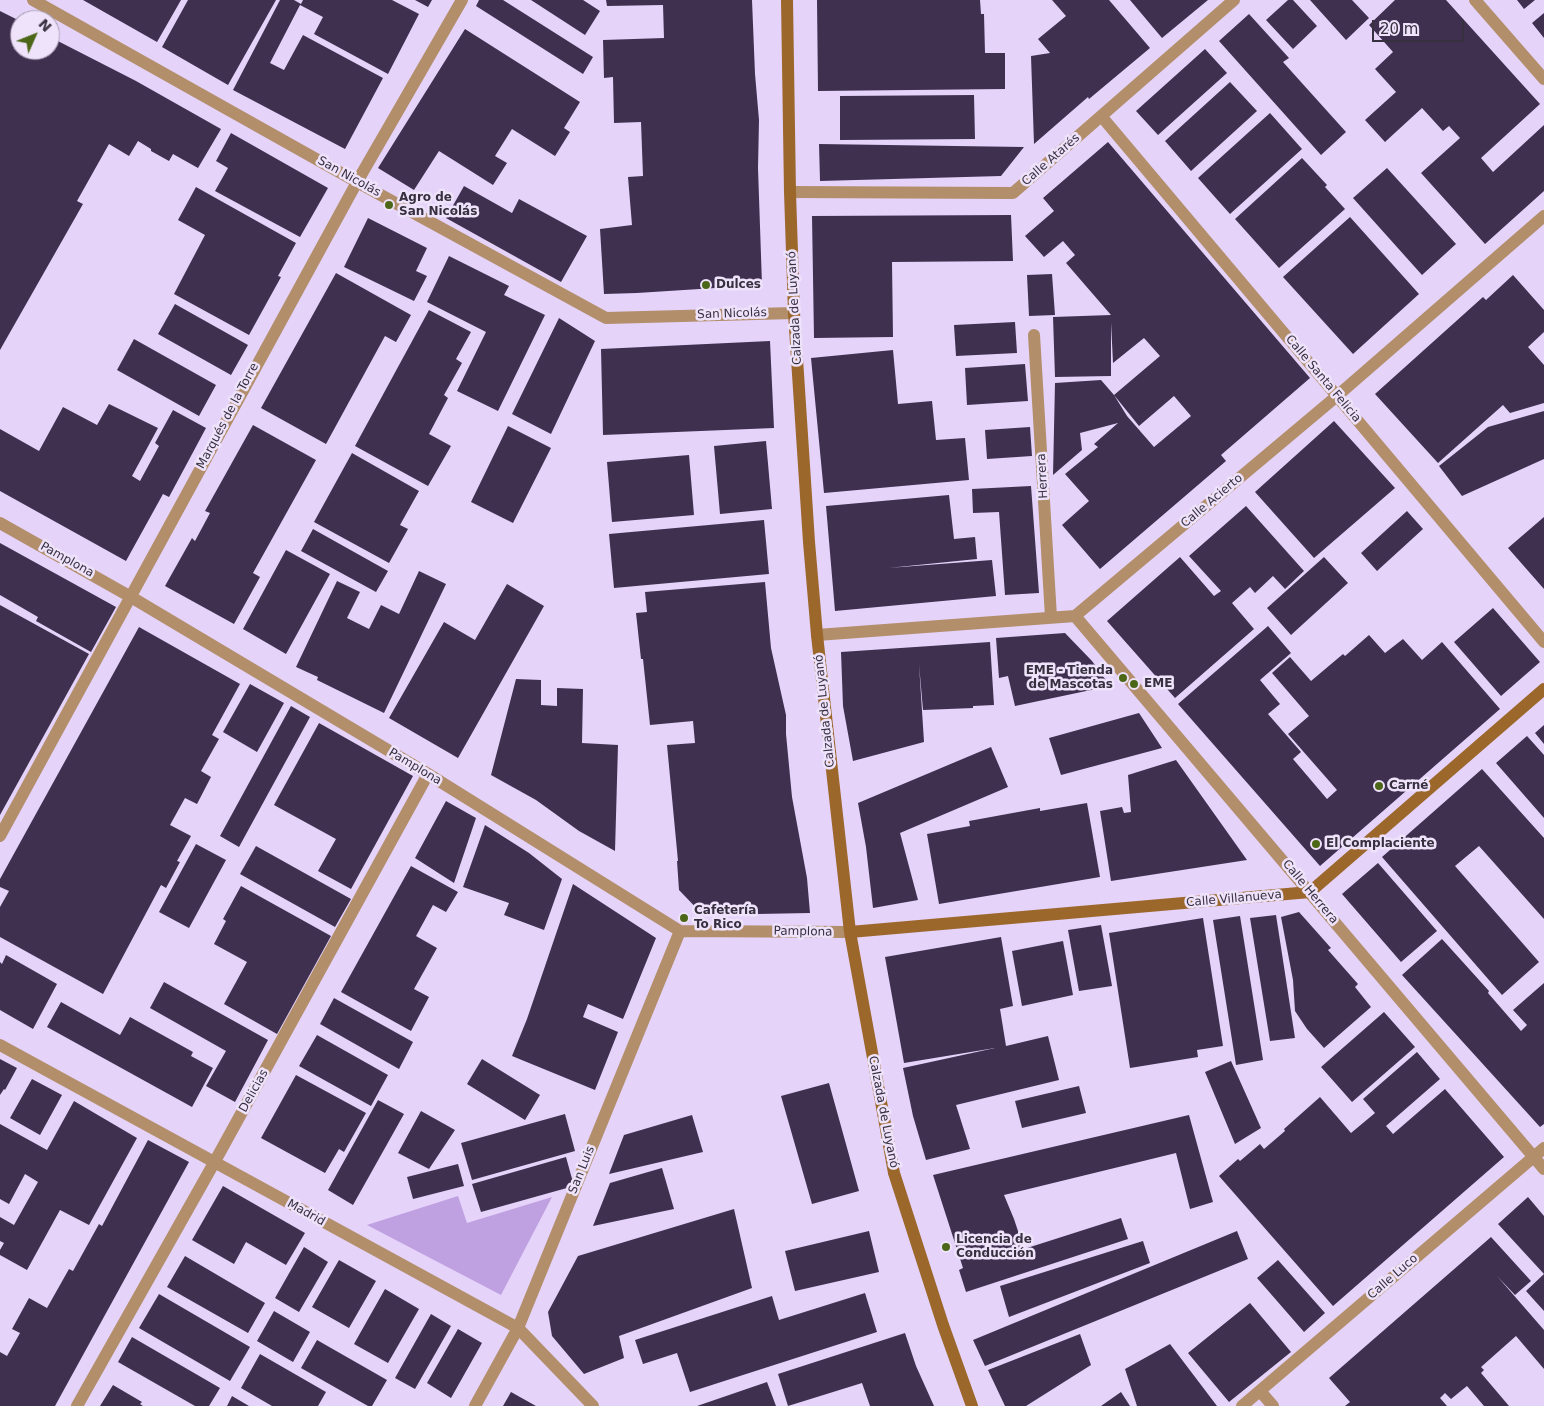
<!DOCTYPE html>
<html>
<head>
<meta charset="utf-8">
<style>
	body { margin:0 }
	#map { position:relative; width:1544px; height:1406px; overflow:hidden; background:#e5d3fa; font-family:"DejaVu Sans",sans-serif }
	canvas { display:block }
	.north { position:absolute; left:10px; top:10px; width:50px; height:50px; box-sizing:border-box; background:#eee3fb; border:1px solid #a59bb0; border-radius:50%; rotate:46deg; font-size:14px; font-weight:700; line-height:20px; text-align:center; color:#37303f }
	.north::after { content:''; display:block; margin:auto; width:18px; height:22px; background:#4d6718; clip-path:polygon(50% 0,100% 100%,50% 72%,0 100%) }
	.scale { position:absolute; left:1372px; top:20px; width:92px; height:22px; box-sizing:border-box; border:2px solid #37303f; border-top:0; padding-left:6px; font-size:15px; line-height:18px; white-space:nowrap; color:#37303f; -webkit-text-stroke:4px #eee3fb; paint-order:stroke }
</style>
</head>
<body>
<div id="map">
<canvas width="1544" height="1406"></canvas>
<div class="north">N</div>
<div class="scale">20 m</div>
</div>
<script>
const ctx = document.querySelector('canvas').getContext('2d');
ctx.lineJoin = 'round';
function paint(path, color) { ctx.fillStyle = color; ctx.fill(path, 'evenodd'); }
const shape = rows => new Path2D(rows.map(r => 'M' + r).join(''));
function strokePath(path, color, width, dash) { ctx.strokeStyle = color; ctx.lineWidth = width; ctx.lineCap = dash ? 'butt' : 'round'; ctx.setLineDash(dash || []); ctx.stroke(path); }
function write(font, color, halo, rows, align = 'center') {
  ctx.font = font + ' "DejaVu Sans",sans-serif'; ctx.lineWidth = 5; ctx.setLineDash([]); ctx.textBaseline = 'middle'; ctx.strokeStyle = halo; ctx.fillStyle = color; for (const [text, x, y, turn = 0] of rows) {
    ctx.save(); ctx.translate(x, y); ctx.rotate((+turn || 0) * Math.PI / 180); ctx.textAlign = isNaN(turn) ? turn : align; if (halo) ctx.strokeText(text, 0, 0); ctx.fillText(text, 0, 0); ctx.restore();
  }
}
paint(shape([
	[458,1196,467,1223,552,1197,501,1295,367,1225]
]), '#bfa0e1');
paint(shape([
	[83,0,181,0,157,42],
	[188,0,276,0,228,85,162,47],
	[280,0,294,0,301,4,303,0,392,0,419,14,388,74,314,34,323,17,300,5,270,63,284,70,303,35,383,78,345,149,233,90],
	[415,0,432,0,428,7],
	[479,0,503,0,593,57,583,74,476,6],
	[531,0,583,0,600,11,585,35],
	[606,0,752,0,755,74,759,120,758,168,762,285,637,293,604,294,600,229,632,225,628,177,643,176,641,122,614,123,613,77,604,78,603,40,664,38,663,5,607,6],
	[817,0,980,0,981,14,984,14,985,53,1005,53,1005,89,818,91],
	[1052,0,1109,0,1150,48,1089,99,1088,97,1034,144,1031,56,1050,53,1038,39,1066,16],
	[1130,0,1208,0,1162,38],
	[1288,0,1293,0,1317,26,1293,49,1266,20],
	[1310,0,1352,0,1369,18,1346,40],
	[1395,0,1446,0,1540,104,1481,158,1493,172,1544,125,1544,191,1485,244,1421,173,1460,138,1449,126,1443,131,1422,108,1385,142,1365,120,1396,92,1375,69,1393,52,1369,25],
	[1517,0,1535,0,1524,9],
	[0,11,20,21,20,50,50,50,50,37,136,81,221,129,198,168,173,154,169,161,151,151,151,149,138,141,129,156,109,144,77,201,83,204,0,350],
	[1544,13,1544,38,1532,23],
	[1249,14,1289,58,1283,62,1346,132,1321,155,1219,41],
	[465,29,580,102,564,128,570,132,555,156,512,129,495,156,507,163,493,185,439,151,414,190,378,168],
	[1205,49,1227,73,1158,135,1136,111],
	[1230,82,1257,111,1191,171,1165,141],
	[974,95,975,139,840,140,840,96],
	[1270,113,1302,149,1230,214,1198,178],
	[231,133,328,188,300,237,215,191,228,168,216,161],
	[1108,142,1310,378,1221,455,1226,461,1100,569,1062,525,1089,501,1065,474,1098,447,1094,444,1118,423,1080,433,1082,450,1053,475,1055,383,1101,380,1114,395,1160,356,1144,338,1113,363,1111,322,1111,376,1055,377,1053,317,1111,315,1066,263,1075,255,1063,241,1044,257,1025,236,1054,211,1043,198],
	[1114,395,1139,426,1174,396,1191,416,1154,447,1127,416],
	[819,144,1024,147,1001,176,820,181],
	[1302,158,1327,185,1325,187,1345,209,1279,268,1235,219],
	[1387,168,1456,244,1422,275,1353,198],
	[464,186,512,213,519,199,587,236,561,282,446,218],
	[196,187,296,243,278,276,281,277,249,335,174,294,205,235,178,220],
	[1011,215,1013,261,892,262,893,337,814,338,812,216],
	[1350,217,1419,294,1353,354,1283,277],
	[368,218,427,248,416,271,427,276,414,301,344,267],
	[449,256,509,286,504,295,545,315,498,411,457,391,486,332,427,302],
	[336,273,411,315,396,342,385,336,326,444,261,408],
	[1052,274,1055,315,1029,316,1027,275],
	[1513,275,1544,310,1544,332,1528,347,1544,365,1544,403,1510,413,1503,405,1438,463,1375,394,1483,297,1486,300],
	[175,304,248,345,231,375,158,334],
	[429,310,471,332,456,359,462,363,444,395,448,398,429,434,451,446,428,486,355,446],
	[559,318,595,341,551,434,512,414],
	[1015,322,1017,353,956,356,954,325],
	[134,339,216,385,199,416,117,370],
	[770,341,774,428,603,435,601,349],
	[893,350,898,404,932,401,936,440,965,438,969,480,824,493,811,358],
	[1025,364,1028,401,967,405,965,368],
	[109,404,158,428,132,476,140,481,159,446,155,443,173,410,206,428,169,497,163,494,126,561,0,491,0,429,39,451,63,407,97,425],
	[1544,411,1544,459,1462,496,1439,466,1488,427],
	[1334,421,1395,488,1314,558,1255,492],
	[253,425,316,460,253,573,260,577,234,624,165,586,192,538,195,541,210,513,205,511],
	[508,426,551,448,513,523,471,502],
	[1030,427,1032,456,987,459,985,430],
	[766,441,772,509,720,514,714,446],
	[352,453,419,491,400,525,408,529,389,563,314,522],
	[689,455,694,515,612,522,607,462],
	[1031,486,1039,593,1005,595,999,512,973,513,972,489],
	[949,495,954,539,975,537,977,559,888,568,992,560,996,596,835,611,826,506],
	[1246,506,1304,571,1285,589,1273,576,1255,593,1250,587,1232,603,1254,629,1175,698,1107,621,1180,557,1214,596,1221,591,1189,556],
	[1407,511,1423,529,1377,571,1361,553],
	[1544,517,1544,589,1508,548],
	[764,520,769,574,614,588,609,534],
	[313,529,388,571,376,592,301,551],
	[0,543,116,607,91,652,36,621,38,617,0,595],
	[286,550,330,574,286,654,243,629],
	[1324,557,1348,583,1291,635,1267,608],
	[419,571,446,584,384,713,317,680,318,677,296,667,337,581,360,592,347,618,369,629,381,605,399,614],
	[765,582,771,648,786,715,786,734,792,797,807,878,810,913,703,915,679,890,677,861,678,861,667,745,695,743,693,721,650,725,643,659,641,659,636,613,647,612,645,592],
	[507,584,544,606,458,758,389,718,444,622,475,640],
	[0,605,89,654,0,815],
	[1493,608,1540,662,1501,696,1454,642],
	[1268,626,1291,653,1260,680,1280,704,1268,714,1301,752,1293,759,1327,799,1337,790,1288,734,1309,716,1272,673,1290,657,1311,681,1343,654,1345,656,1369,635,1385,653,1403,639,1422,660,1442,642,1500,709,1320,866,1178,704],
	[139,627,240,684,212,735,219,739,201,771,211,777,197,804,185,798,170,825,191,836,177,861,180,862,166,888,161,885,103,994,0,937,0,907,9,891,0,887,0,879],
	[1065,633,1092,661,1110,686,1015,706,1008,676,999,678,996,638],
	[990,642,994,705,973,706,973,708,923,710,919,664,924,742,853,761,843,706,841,652],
	[516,679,541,680,541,705,557,706,557,688,583,689,582,743,618,745,615,851,579,831,536,800,491,775],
	[250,684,284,703,257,752,223,732],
	[291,706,310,717,239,847,220,836],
	[1139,713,1162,748,1061,775,1049,738],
	[319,723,413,776,351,889,318,871,336,839,274,805],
	[1544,725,1544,744,1535,733],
	[1527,736,1544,755,1544,818,1496,763],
	[991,747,1008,787,900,833,918,900,873,908,866,847,858,803],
	[1176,760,1247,860,1111,881,1100,811,1122,807,1124,813,1131,812,1128,775],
	[1482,769,1544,838,1544,919,1479,846,1455,866,1539,962,1502,995,1382,857],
	[446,801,476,818,454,883,415,858],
	[1087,803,1100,877,939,904,927,834,970,826,969,821,1040,808,1040,811],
	[485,825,529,853,562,879,544,930,504,915,509,903,463,887],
	[196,844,226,860,189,928,159,912],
	[256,846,351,899,335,927,240,874],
	[1378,863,1437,931,1401,962,1342,894],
	[411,866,458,892,446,912,433,905,416,936,437,948,414,989,429,997,411,1031,341,992],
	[573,884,656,938,623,1019,588,1004,583,1017,618,1032,595,1090,512,1056,527,1019],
	[241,886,331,936,277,1034,224,1004,247,962,214,944,226,921,223,919],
	[1299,912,1331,948,1328,950,1358,984,1355,987,1371,1007,1324,1048,1307,1029,1295,1011,1293,980,1281,917],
	[1276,915,1295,1038,1270,1041,1250,918],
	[1240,916,1263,1060,1236,1065,1213,920],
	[1203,918,1223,1046,1197,1050,1198,1057,1130,1068,1109,933],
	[1101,925,1112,986,1079,991,1068,930],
	[1001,937,1013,1006,1000,1009,1006,1046,1048,1036,1059,1080,956,1105,970,1149,926,1160,913,1116,903,1068,995,1048,904,1063,885,957],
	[1442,939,1489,991,1488,993,1521,1031,1527,1025,1513,1010,1544,983,1544,1124,1540,1127,1402,975],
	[1063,941,1073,995,1022,1006,1012,951],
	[6,955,57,984,33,1029,0,1010,0,962,2,964],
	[164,982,268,1040,235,1102,206,1086,226,1051,150,1008],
	[334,998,413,1042,399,1069,320,1024],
	[61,1002,120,1035,130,1017,193,1052,191,1056,213,1068,192,1107,47,1027],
	[1384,1012,1415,1047,1352,1102,1321,1067],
	[317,1035,388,1075,371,1106,299,1066],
	[1417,1052,1440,1079,1386,1126,1393,1134,1445,1089,1504,1157,1333,1306,1219,1176,1238,1159,1240,1161,1260,1144,1264,1149,1285,1131,1284,1129,1320,1097,1351,1133,1375,1113,1363,1099],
	[0,1059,17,1068,5,1090,4,1089,0,1095],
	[482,1059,540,1095,525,1120,467,1084],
	[1231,1061,1261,1128,1235,1144,1205,1072],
	[296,1075,366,1113,344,1152,339,1149,325,1173,261,1138],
	[32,1079,62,1095,40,1135,10,1118],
	[829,1083,859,1191,812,1204,781,1096],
	[1079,1086,1086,1113,1022,1128,1015,1101],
	[378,1100,404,1114,353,1205,328,1190],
	[74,1101,137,1138,89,1225,60,1210,27,1270,0,1255,0,1250,4,1243,0,1241,0,1217,14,1225,38,1182,25,1174,9,1204,0,1199,0,1124,47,1150],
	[421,1111,455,1130,429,1169,398,1153],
	[565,1114,575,1151,472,1180,461,1143],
	[692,1115,703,1152,609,1174,624,1135],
	[1189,1115,1213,1202,1190,1209,1176,1153,1004,1195,1014,1219,1024,1249,1121,1218,1128,1239,966,1292,959,1270,963,1268,933,1175],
	[148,1140,189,1162,55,1406,0,1406,0,1352,7,1356,20,1333,12,1329,29,1298,47,1308,69,1269,73,1271,99,1224,102,1226],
	[566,1157,574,1186,481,1212,472,1184],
	[458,1164,464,1186,413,1199,407,1177],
	[662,1168,674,1209,593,1226,610,1183],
	[223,1186,305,1233,286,1265,246,1242,234,1264,192,1240],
	[1528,1197,1544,1216,1544,1274,1498,1224],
	[734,1209,752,1288,619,1336,624,1358,584,1374,552,1336,548,1312,578,1256],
	[869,1231,879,1272,795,1291,785,1251],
	[1237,1231,1248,1259,985,1366,973,1340],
	[1491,1237,1531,1281,1515,1295,1497,1276,1544,1330,1544,1369,1516,1336,1481,1367,1484,1370,1481,1373,1509,1406,1484,1406,1467,1386,1451,1399,1445,1393,1440,1398,1447,1406,1345,1406,1350,1402,1329,1378],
	[1143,1241,1150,1263,1009,1317,1000,1286],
	[304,1247,328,1262,299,1312,275,1298],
	[185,1256,265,1303,248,1333,167,1287],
	[339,1260,376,1281,349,1328,312,1307],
	[1278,1260,1325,1313,1304,1332,1257,1278],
	[1544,1274,1544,1311,1526,1291],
	[385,1289,419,1309,388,1363,354,1344],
	[865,1293,877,1332,690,1392,677,1353,643,1364,635,1340,772,1296,779,1320],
	[159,1294,250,1347,230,1381,139,1328],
	[1250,1303,1291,1352,1229,1402,1188,1353],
	[274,1311,310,1332,293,1362,257,1341],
	[431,1314,451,1326,415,1389,395,1378],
	[458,1329,482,1343,451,1398,427,1383],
	[905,1333,916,1366,934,1406,870,1406,862,1383,788,1406,778,1374],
	[1080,1334,1091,1365,1026,1406,1005,1406,988,1370],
	[132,1337,220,1388,209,1406,195,1406,118,1362],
	[317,1340,387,1380,372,1406,368,1406,301,1368],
	[1170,1344,1217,1406,1137,1406,1125,1369],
	[260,1354,326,1392,318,1406,272,1406,241,1388],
	[767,1382,776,1406,697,1406],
	[113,1385,142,1402,140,1404,143,1406,100,1406],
	[511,1392,536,1406,503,1406],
	[1121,1392,1130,1406,1101,1406],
	[232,1396,249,1406,227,1406]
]), '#3f304f');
strokePath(shape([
	[1034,335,1051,617]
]), '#b28e6a', 12);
strokePath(shape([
	[33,0,357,182,606,318,794,313],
	[1475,0,1544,79],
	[1102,117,1544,642],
	[790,192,1013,193,1234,0],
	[0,523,131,597,428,774,680,931,850,932],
	[1075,616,1544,1169],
	[817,635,1075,616,1337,396,1544,216],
	[0,836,357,182,462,0],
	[0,1045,518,1328,593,1406],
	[1260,1391,1273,1406],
	[77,1406,214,1163,428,774],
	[475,1406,518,1328,680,931],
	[1242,1406,1544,1148]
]), '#b28e6a', 12);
strokePath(shape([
	[787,0,790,192,794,313,809,542,817,635,850,932,894,1173,943,1325,972,1406],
	[850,932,1310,892,1544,689]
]), '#9c672b', 12);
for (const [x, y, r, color] of [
	[389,205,5,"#4d6718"],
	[706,285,5,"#4d6718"],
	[1123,678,5,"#4d6718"],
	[1134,684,5,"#4d6718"],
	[1379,786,5,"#4d6718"],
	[1316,844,5,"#4d6718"],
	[684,918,5,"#4d6718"],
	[946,1247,5,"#4d6718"]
]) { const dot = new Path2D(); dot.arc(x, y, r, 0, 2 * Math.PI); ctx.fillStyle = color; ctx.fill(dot); strokePath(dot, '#eee3fb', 2); }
write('12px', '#37303f', '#eee3fb', [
	["Calle Atarés",1051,160,-41],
	["San Nicolás",349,177,29],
	["Calzada de Luyanó",795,308,-93],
	["San Nicolás",732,314,-2],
	["Calle Santa Felicia",1323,379,50],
	["Marqués de la Torre",228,416,-62],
	["Herrera",1043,476,-93],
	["Calle Acierto",1212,501,-40],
	["Pamplona",67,560,29],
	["Calzada de Luyanó",825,711,-96],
	["Pamplona",415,767,31],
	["Calle Herrera",1310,892,50],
	["Calle Villanueva",1234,899,-5],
	["Pamplona",803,932,1],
	["Delicias",254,1091,-61],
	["Calzada de Luyanó",883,1112,79],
	["San Luis",582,1170,-68],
	["Madrid",306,1213,29],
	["Calle Luco",1393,1277,-41]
]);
write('bold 12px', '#37303f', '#eee3fb', [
	["Agro de",399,198],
	["San Nicolás",399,212],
	["Dulces",716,285],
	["EME - Tienda",1113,671,"right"],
	["de Mascotas",1113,685,"right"],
	["EME",1144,684],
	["Carné",1389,786],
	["El Complaciente",1326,844],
	["Cafetería",694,911],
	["To Rico",694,925],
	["Licencia de",956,1240],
	["Conducción",956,1254]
], 'left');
</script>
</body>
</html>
